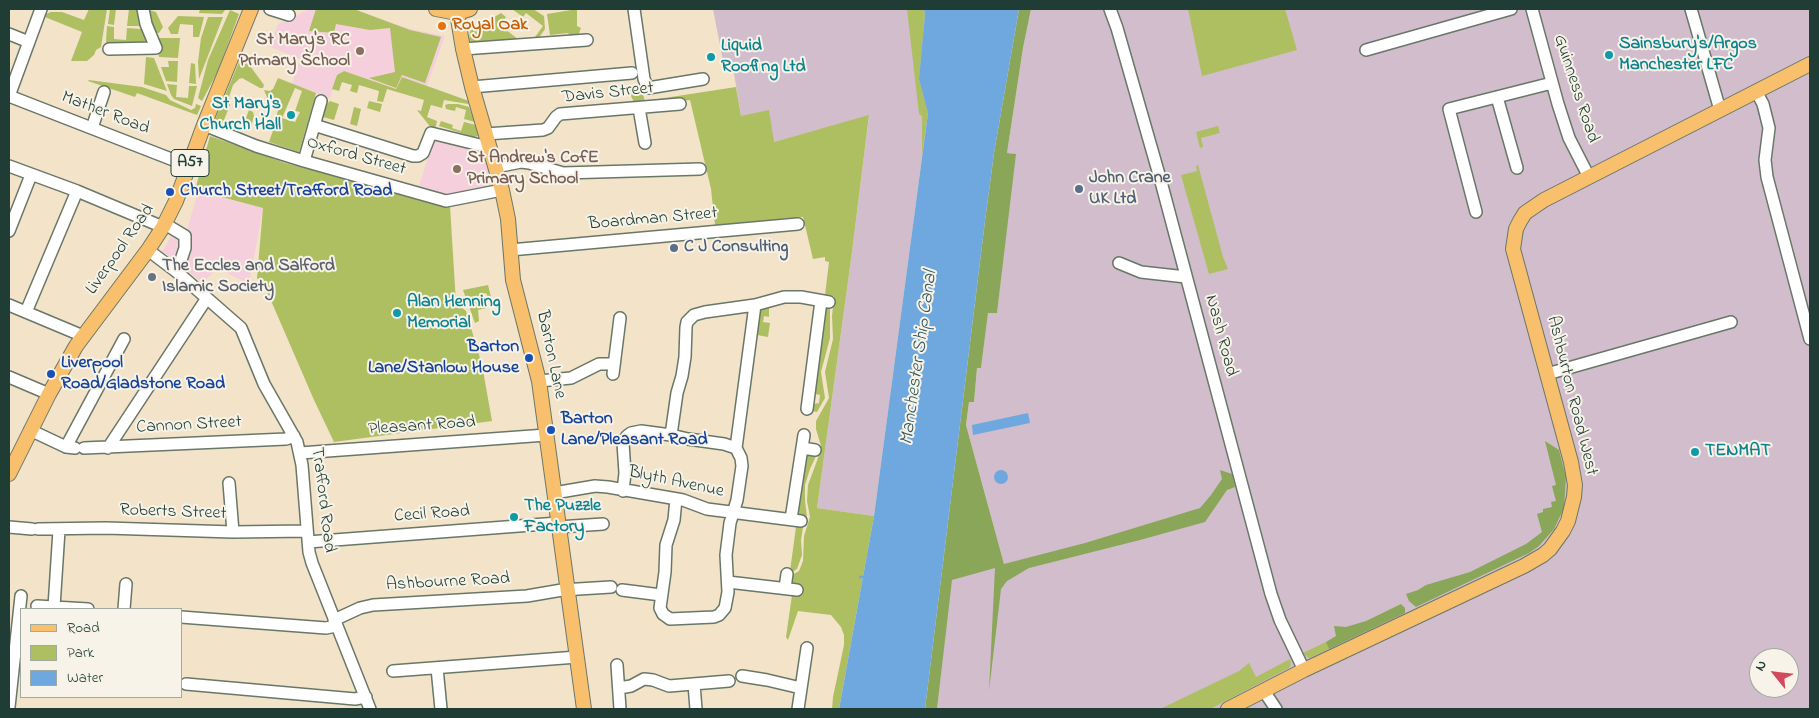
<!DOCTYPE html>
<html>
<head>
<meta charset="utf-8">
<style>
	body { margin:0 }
	#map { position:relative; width:1819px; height:718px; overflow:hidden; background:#f2e3c9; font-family:"Indie Flower",sans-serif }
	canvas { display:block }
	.frame { position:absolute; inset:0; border:10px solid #1f3d34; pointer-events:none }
	.legend { position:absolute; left:20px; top:608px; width:162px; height:90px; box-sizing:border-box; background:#f7f3e8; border:1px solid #a1aaa0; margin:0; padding:6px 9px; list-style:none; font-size:15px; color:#1f3d34 }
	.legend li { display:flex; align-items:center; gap:10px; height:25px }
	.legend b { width:25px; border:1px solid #a1aaa0 }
	.north { position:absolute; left:1749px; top:648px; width:50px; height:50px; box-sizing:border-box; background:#f7f3e8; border:1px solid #a1aaa0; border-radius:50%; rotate:299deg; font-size:14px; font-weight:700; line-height:20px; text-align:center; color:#1f3d34 }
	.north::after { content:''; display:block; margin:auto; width:18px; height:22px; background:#d1495b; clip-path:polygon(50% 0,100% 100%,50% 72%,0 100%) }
</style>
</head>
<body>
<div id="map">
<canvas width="1819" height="718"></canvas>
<div class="frame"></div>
<ul class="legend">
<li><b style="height:6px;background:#f8bf6c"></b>Road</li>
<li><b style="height:14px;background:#aebf62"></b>Park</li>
<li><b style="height:14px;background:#6fa8df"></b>Water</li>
</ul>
<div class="north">N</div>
</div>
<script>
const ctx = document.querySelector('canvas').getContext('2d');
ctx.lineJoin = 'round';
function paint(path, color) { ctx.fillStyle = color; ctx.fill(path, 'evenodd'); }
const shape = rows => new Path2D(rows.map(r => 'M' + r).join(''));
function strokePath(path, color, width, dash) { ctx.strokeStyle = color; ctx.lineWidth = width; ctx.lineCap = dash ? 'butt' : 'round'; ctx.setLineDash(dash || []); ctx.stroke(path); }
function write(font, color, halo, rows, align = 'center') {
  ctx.font = font + ' "Indie Flower",sans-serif'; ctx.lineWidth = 4; ctx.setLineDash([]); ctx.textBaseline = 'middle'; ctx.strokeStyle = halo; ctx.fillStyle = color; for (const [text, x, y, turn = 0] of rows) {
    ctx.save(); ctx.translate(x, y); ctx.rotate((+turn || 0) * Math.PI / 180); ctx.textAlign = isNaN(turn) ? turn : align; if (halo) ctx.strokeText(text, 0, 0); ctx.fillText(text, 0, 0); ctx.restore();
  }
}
paint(shape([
	[310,9,350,9,410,29,445,36,427,86,402,77,397,89,344,71,337,75,330,98,292,84,300,59,261,43,264,35,273,38,278,24],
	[434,140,486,153,495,186,450,197,419,186],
	[198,192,263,208,249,284,217,268,203,283,162,251,173,234,184,240]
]), '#f5cfdb');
paint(shape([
	[713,9,924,9,928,113,874,516,817,508,852,252,869,116,774,142,741,116,733,67,724,66],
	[1031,9,1810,9,1810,709,937,709,951,580,1004,564,966,425,969,402,974,402,977,368,981,368,988,312,997,313,1015,154,1007,153,1023,48],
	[1759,658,1789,658,1789,688,1759,688]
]), '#d1bdcc');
paint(shape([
	[89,9,107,9,101,47,96,50,94,55,87,61,71,61,82,32,45,17,46,14,51,12,62,12,84,20],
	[110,9,116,9,114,25,108,24],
	[129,9,137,9,140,26,127,26],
	[146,9,156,12,163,27,159,33,153,32],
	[200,9,226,9,222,14,199,13],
	[316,9,354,9,410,30,441,37,425,83,402,75,396,88,369,78,395,72,390,28,370,30,336,24,334,33,309,31],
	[512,9,533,9,544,16,545,29,538,39,535,37,543,26,526,13,523,17],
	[577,9,577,26,581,28,578,36,571,37,568,33,550,35,547,14],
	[907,9,924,9,925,15,919,79,928,113,922,155,922,116,919,114],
	[1188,9,1285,9,1297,50,1202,76],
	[230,10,239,14,218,71,202,101,198,98,208,60],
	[501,13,506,17,500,25,519,40,472,42,469,40,470,31],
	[178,16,204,17,199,37,193,37,193,25,180,24,178,34,171,34,168,28],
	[208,17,223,17,199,79,198,62,201,38],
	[107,26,114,27,114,39,126,40,127,28,141,29,146,39,145,45,107,43,106,41],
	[154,38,180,38,178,58,159,57],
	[146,57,154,58,167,91,144,84],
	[241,57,245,59,264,85,263,88,260,88,242,78,239,79,233,85,229,97,230,105,222,125,214,122],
	[168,61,178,61,177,82,166,81,161,67,169,67],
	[191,63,195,64,196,84,189,83],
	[344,71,396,89,402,77,469,101,469,103,468,104,444,100,442,108,431,105,427,117,437,121,435,130,432,129,417,110,421,111,424,100,387,89,383,102,377,101,379,91,359,85,357,93,350,91,352,85,342,82,339,91,332,89,337,75],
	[278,78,316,93,299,152,269,142,277,119,276,118,279,106,269,102,264,90,270,91,273,89],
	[295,88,302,91,295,111,300,112,295,122,282,118],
	[89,80,142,87,166,95,170,100,191,110,195,108,196,104,201,106,197,115,137,93,135,97,88,81],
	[167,84,177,85,176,97,188,98,189,86,197,86,192,106,174,99,171,95],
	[736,87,741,116,769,110,774,142,869,115,852,252,817,508,874,516,839,709,832,709,833,697,844,645,844,635,841,627,831,615,798,611,788,640,786,637,792,595,798,596,800,586,791,584,792,575,799,571,803,561,804,536,810,517,807,501,808,485,818,458,821,446,816,429,816,421,829,398,825,372,833,339,832,316,834,296,825,295,829,262,825,261,825,257,813,259,803,217,715,225,711,189,690,100,640,106,634,102,631,96,629,89,641,88,645,101],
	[330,101,339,104,334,120,323,117,327,104],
	[369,101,382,104,380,112,367,108],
	[448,104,458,104,469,107,475,122,464,119,466,110,456,107,455,111,446,109,445,105],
	[354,107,361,109,357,126,350,124],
	[249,110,253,112,254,116,251,126,244,123],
	[441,121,453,125,452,128,461,131,464,122,476,125,478,136,474,137,439,126],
	[1218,126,1220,133,1201,138,1203,147,1200,148,1196,132],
	[210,136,285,163,450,206,456,303,466,311,482,365,492,421,334,442,314,400,269,296,257,278,263,208,195,190],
	[1198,165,1223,257,1228,269,1209,274,1181,175,1197,171,1196,166],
	[488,285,491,297,488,297,486,293,483,294,483,298,481,299,480,296,476,297,478,304,482,303,482,301,484,300,486,308,478,310,479,321,475,323,463,290],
	[830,306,830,338,821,372,825,398,817,412,812,411,812,408,814,404,819,403,820,395,815,394,825,309],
	[769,307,769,317,764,316,763,322,770,323,768,337,757,335,761,309],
	[807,454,816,455,816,456,810,469,805,485,805,501,807,517,805,525,803,524,797,512,806,455],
	[796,527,803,527,801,540,802,555,797,569,792,572,790,571],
	[1326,642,1329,649,1310,658,1307,657,1303,653],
	[1290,659,1291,664,1289,668,1210,709,1160,709,1239,671,1249,663,1256,677]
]), '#aebf62');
paint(shape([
	[1019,9,1031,9,1023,48,1007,153,1016,154,997,313,988,313,981,368,977,368,974,402,969,402,966,425,1004,564,1085,543,1200,508,1211,495,1222,479,1220,470,1232,474,1235,487,1227,490,1205,522,1140,540,1029,568,1007,581,1001,589,989,691,995,568,952,580,937,709,925,709,985,221,994,153],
	[1545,441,1559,450,1566,477,1564,508,1554,529,1539,546,1529,553,1416,607,1409,601,1406,594,1418,590,1426,585,1470,572,1526,544,1542,532,1537,514,1543,512,1543,509,1552,507,1551,502,1556,501,1552,486,1556,485],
	[1401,604,1405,608,1405,613,1329,649,1326,642,1336,636,1334,626,1346,627,1366,621]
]), '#8aa658');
paint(shape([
	[924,9,1019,9,994,153,985,221,925,709,839,709,874,516,928,113,919,79,925,15],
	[1028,413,1030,423,973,435,972,425],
	'994 477a7 7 0 1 1 14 0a7 7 0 1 1-14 0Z'
]), '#6fa8df');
strokePath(shape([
	[860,577,863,577]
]), '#6fa8df', 2.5);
const minor = shape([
	[270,9,289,15],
	[634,9,644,79,648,88,703,79],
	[1110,9,1117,28,1160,178,1271,594,1280,620,1304,670],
	[1532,9,1558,104,1569,138,1589,177],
	[1691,9,1720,110],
	[9,34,29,42],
	[109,49,156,48,146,24,143,9],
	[463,49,587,40],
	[1366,50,1511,9],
	[472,87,632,73],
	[1756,91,1763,104,1769,128,1765,160,1767,177,1810,339],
	[9,96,189,166],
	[9,96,41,9],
	[1497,97,1517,168],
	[639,108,645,143],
	[204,125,256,146,304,161,446,201,502,190],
	[314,125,413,156,418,156,423,153,431,133,480,145,488,144],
	[92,128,104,92],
	[486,134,543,130,548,128,556,117,560,114,680,104],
	[304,161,321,101],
	[9,166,77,191,163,227],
	[496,167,521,162,529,163,563,173,700,169],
	[1476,212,1449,109,1552,83],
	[165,224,185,236,185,248,177,272],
	[9,231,31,175],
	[148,250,177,272,241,328,264,384,297,442,302,465,309,552,312,563,370,709],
	[510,250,798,224],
	[1119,263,1141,272,1186,277],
	[9,305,83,336],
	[26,312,77,191],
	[613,374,620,318],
	[1547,374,1731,322],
	[9,377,49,394],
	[539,381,571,378,599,364,614,364],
	[807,409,821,301],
	[30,430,66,447,75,448],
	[671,435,677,393,682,376,685,357,686,327,687,322,694,315,705,312,755,305,784,297,801,297,829,302],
	[66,447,124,339],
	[84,448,286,439,294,436],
	[108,448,207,298],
	[802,448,815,450],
	[300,453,546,435],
	[229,483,233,532],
	[623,491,625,473,623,443,627,436,631,433,641,431,671,435,688,439,724,444,736,448],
	[554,493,595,486,608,487,683,500,707,509,801,521],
	[676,499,674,520,666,545,665,572,660,608,663,614,670,619,714,617,719,615,725,608,728,592,726,555,730,523,737,500,742,466,741,458,736,448,755,305],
	[791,519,804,435],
	[9,527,32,529],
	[558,527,603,524],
	[38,529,106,528,233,532,307,531],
	[308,542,558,523],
	[728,582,797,590],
	[785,588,787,574],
	[622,590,661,595],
	[37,606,88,609],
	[54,607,59,530],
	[124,609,126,584],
	[181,617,326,628,336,626],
	[334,620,360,608,373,605,527,596,562,590,611,587],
	[617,665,620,709],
	[437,668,441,709],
	[393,671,577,657],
	[742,676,767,680,801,688],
	[186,684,355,699,366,697],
	[694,684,696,709],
	[619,688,631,686,644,679,653,680,669,686,729,681],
	[1264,691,1276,709],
	[9,707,21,596],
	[798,709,807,648]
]);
const major = shape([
	[436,9,457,13,470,9],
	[457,13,463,49,472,87,502,190,508,219,513,280,539,381,584,709],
	[9,474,49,394,76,346,148,250,163,227,176,201,204,125,251,9],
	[1228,709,1304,670,1524,566,1543,555,1550,549,1563,531,1568,521,1574,497,1575,485,1571,462,1513,249,1516,229,1520,221,1525,213,1544,200,1810,64]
]);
strokePath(minor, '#697768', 14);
strokePath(major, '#697768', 16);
strokePath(minor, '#fff', 11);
strokePath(major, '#f8bf6c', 14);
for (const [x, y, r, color] of [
	[442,26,5,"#e8710a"],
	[360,51,5,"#8d6e63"],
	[1609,55,5,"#0f9aa8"],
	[711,57,5,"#0f9aa8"],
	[291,115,5,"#0f9aa8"],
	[457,169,5,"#8d6e63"],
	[1079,189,5,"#5c6f8a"],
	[170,192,5,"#1a4fb4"],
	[674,248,5,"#5c6f8a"],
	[152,277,5,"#6b7280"],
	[397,313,5,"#0f9aa8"],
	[529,358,5,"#1a4fb4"],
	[51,374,5,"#1a4fb4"],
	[551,430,5,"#1a4fb4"],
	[1695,452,5,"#0f9aa8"],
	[514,517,5,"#0f9aa8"]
]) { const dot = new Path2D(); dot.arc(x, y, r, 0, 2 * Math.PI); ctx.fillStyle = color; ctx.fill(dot); strokePath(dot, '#f7f3e8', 2); }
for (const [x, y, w] of [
	[190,163,38]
]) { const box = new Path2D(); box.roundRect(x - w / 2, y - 13.5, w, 27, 4); ctx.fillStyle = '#f7f3e8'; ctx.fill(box); strokePath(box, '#1f3d34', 1); }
write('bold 16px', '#1f3d34', null, [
	["A57",190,163]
]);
write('bold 18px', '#c56008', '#f7f3e8', [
	["Royal Oak",452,26]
], 'left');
write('bold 18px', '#785e54', '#f7f3e8', [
	["St Mary's RC",350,41],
	["Primary School",350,62],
	["St Andrew's CofE",467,159,"left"],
	["Primary School",467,180,"left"]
], 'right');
write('bold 18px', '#0d838f', '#f7f3e8', [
	["Sainsbury's/Argos",1619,45],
	["Manchester LFC",1619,66],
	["Liquid",721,47],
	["Roofing Ltd",721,68],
	["St Mary's",281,105,"right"],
	["Church Hall",281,126,"right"],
	["Alan Henning",407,303],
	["Memorial",407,324],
	["TENMAT",1705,452],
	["The Puzzle",524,507],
	["Factory",524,528]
], 'left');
write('18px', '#1f3d34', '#f7f3e8', [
	["Guinness Road",1575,89,72],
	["Davis Street",608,94,-6],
	["Mather Road",105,114,21],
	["Oxford Street",356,157,16],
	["Boardman Street",653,220,-5],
	["Liverpool Road",121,250,-55],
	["Nash Road",1220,336,75],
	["Barton Lane",550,355,78],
	["Ashburton Road West",1571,396,76],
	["Cannon Street",189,426,-3],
	["Pleasant Road",422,427,-4],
	["Blyth Avenue",676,483,12],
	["Trafford Road",322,500,83],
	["Roberts Street",173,513,2],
	["Cecil Road",432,515,-4],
	["Ashbourne Road",448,583,-3]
]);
write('bold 18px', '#4e5e75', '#f7f3e8', [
	["John Crane",1089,179],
	["UK Ltd",1089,200],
	["C J Consulting",684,248]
], 'left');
write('bold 18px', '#164399', '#f7f3e8', [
	["Church Street/Trafford Road",180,192],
	["Barton",519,348,"right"],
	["Lane/Stanlow House",519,369,"right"],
	["Liverpool",61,364],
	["Road/Gladstone Road",61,385],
	["Barton",561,420],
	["Lane/Pleasant Road",561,441]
], 'left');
write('bold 18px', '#5b616d', '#f7f3e8', [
	["The Eccles and Salford",162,267],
	["Islamic Society",162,288]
], 'left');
write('italic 19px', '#33585f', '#f7f3e8', [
	["Manchester Ship Canal",920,358,-82]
]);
</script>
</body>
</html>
